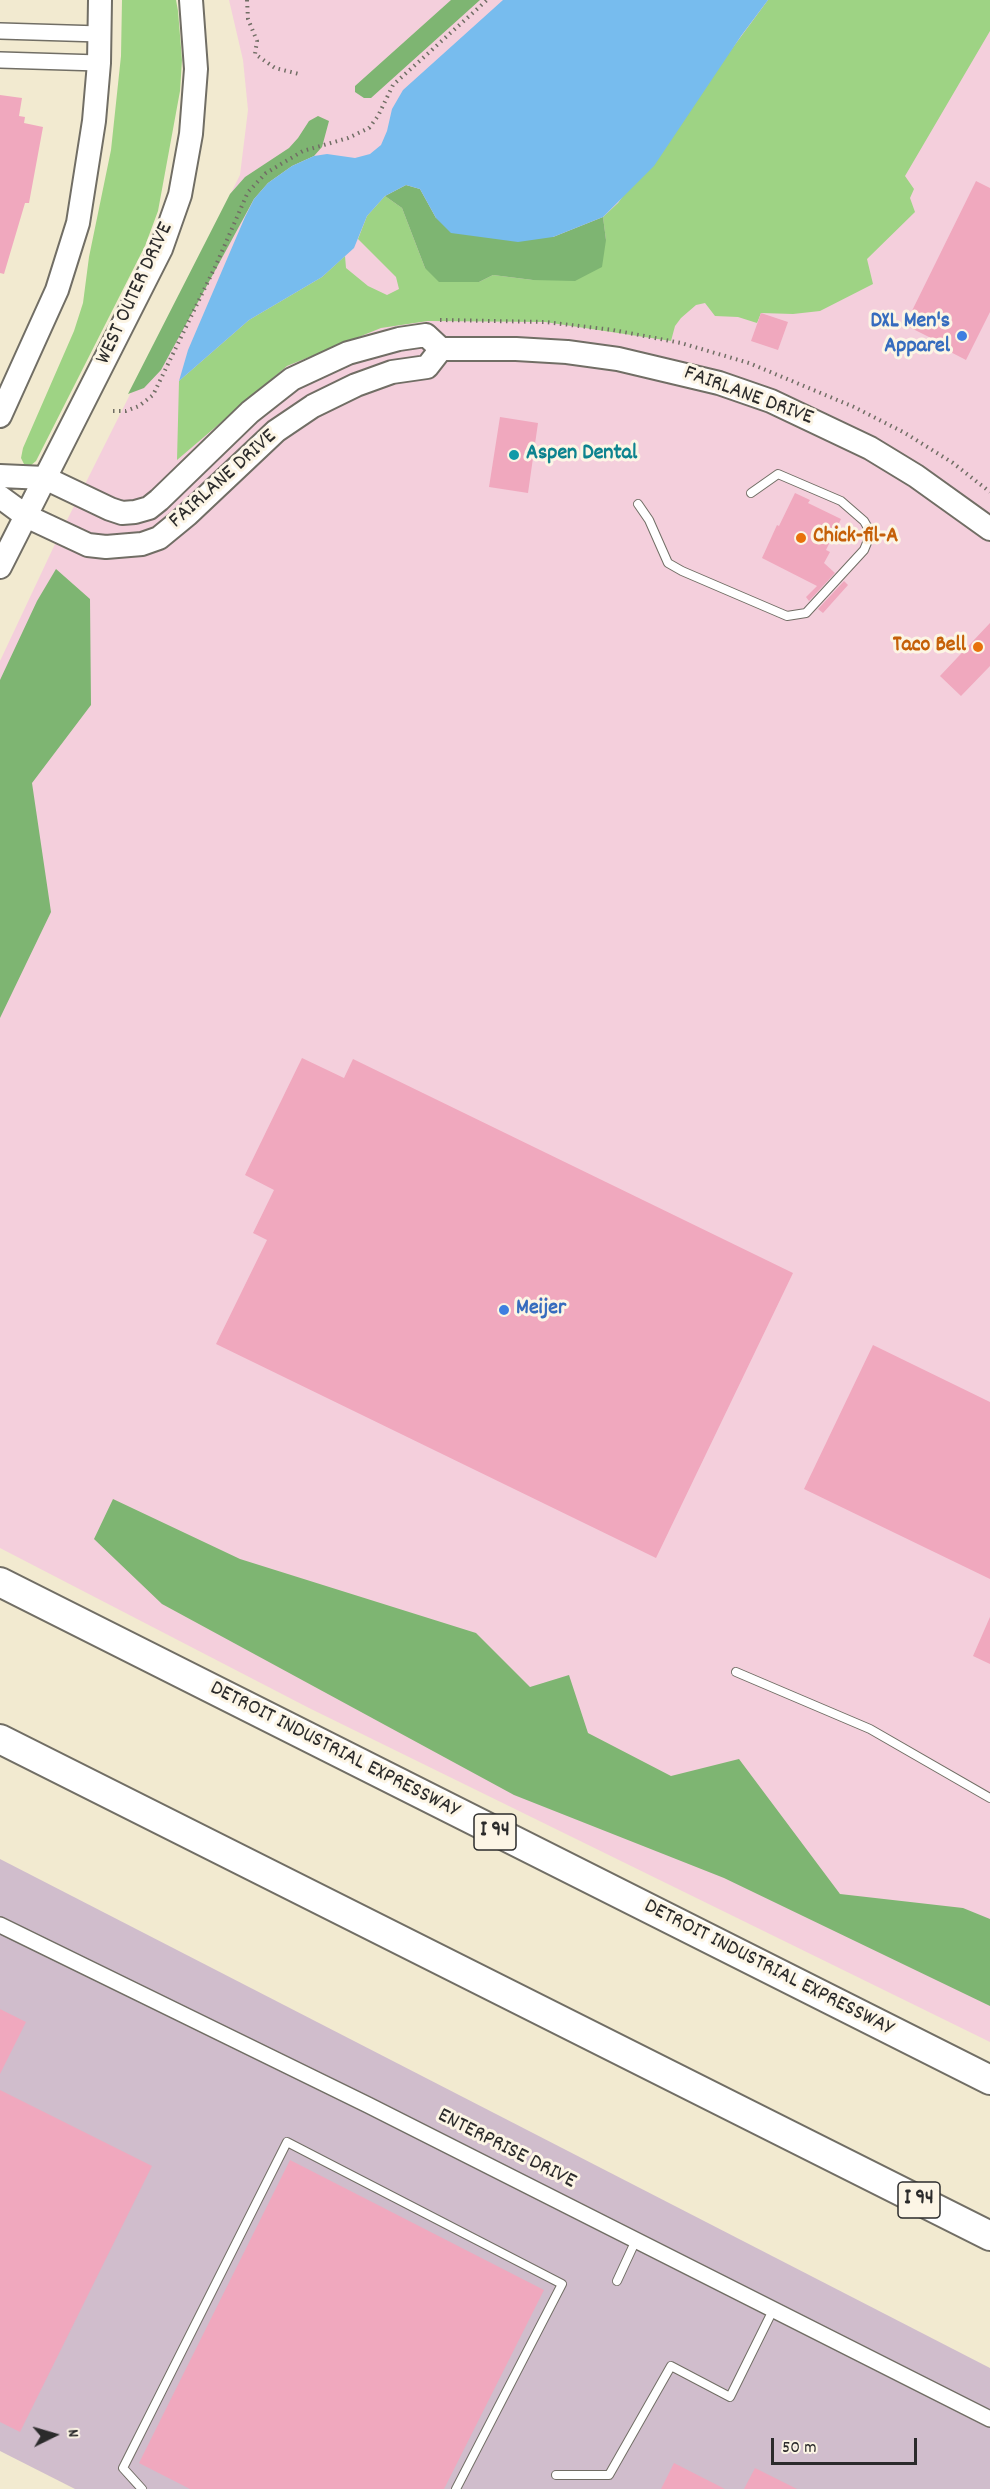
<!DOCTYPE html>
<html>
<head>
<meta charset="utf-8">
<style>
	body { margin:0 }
	#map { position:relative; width:990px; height:2489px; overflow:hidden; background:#f2ead0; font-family:Dekko,sans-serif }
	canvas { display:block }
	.north { position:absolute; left:24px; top:2405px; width:60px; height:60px; -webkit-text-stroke:4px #fcf5e5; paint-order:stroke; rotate:85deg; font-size:16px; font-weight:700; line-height:24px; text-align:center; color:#2b2b2b }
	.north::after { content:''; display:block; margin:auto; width:21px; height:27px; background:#2b2b2b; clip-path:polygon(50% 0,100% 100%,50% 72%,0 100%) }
	.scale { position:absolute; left:771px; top:2438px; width:146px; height:27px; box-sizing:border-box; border:3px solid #2b2b2b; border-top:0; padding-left:8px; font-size:18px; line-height:21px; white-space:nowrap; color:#2b2b2b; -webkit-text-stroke:4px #fcf5e5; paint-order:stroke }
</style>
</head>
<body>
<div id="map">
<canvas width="990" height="2489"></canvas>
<div class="north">N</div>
<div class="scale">50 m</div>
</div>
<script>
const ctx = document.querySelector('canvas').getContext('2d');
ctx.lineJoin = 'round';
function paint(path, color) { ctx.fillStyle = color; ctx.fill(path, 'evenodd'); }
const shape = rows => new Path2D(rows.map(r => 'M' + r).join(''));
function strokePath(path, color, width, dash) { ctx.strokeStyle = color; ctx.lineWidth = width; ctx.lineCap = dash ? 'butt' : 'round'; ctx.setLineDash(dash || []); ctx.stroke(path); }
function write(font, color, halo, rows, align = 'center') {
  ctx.font = font + ' Dekko,sans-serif'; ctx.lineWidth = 6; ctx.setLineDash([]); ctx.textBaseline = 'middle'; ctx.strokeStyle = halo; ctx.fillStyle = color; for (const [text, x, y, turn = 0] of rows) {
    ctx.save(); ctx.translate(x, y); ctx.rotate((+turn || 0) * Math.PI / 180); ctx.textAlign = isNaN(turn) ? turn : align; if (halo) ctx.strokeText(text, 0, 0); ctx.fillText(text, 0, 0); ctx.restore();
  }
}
paint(shape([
	[229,0,990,0,990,2042,309,1708,0,1548,0,661,55,544,240,175,248,110,243,60]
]), '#f4cfdc');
paint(shape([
	[0,1859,990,2368,990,2489,75,2489,0,2451]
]), '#d0bdcc');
paint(shape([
	[122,0,176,0,178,11,182,60,180,91,158,211,145,246,36,461,30,466,24,464,21,458,23,448,74,331,83,303,89,257,111,150,121,56],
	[768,0,990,0,990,31,905,176,914,189,910,198,915,212,867,259,873,284,820,311,793,314,761,313,757,323,738,317,715,316,705,303,696,305,681,318,675,326,671,341,545,322,428,321,381,328,287,366,177,460,179,381,249,320,322,277,345,256,346,268,368,286,387,295,399,289,396,277,358,239,367,216,385,196,402,208,425,268,479,282,493,275,533,280,606,240,603,217,618,203]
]), '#9ed384');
paint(shape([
	[451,0,480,0,371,98,364,98,355,92,355,86],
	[318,116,329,121,322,147,314,156,292,166,268,183,254,199,161,370,144,388,128,394,230,194,245,177,289,148,298,138,309,121],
	[406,185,420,189,436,218,553,237,603,217,606,240,602,267,575,281,533,280,493,275,479,282,439,282,425,268,402,208,385,196],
	[56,569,90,599,91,705,32,783,51,912,0,1018,0,680,37,601],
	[113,1499,240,1559,476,1633,530,1687,569,1675,588,1733,671,1776,739,1759,840,1894,963,1908,990,1919,990,2006,724,1878,514,1795,162,1604,94,1539]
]), '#7eb572');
paint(shape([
	[503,0,768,0,741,36,654,166,603,217,553,237,518,242,451,233,436,218,420,189,406,185,385,196,367,216,354,248,322,277,249,320,179,381,188,350,245,217,254,199,268,183,292,166,314,156,327,154,355,158,370,154,381,145,387,131,392,109,403,90]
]), '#77bcee');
paint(shape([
	[0,95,22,98,19,116,25,117,24,123,43,127,29,203,25,203,4,274,0,273],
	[976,181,990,188,990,312,966,360,937,345,939,342,905,325],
	[761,313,788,322,778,350,751,341],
	[500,417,538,423,528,493,489,487],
	[795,493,810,500,808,503,841,519,826,550,830,552,824,563,835,573,809,601,806,597,817,586,762,558,777,525,779,526],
	[844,581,848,585,823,613,818,609],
	[990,623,990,666,961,696,940,676],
	[302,1058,344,1078,353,1059,793,1273,656,1558,216,1344,267,1240,253,1233,274,1190,245,1175],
	[873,1345,990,1402,990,1579,804,1489],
	[990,1617,990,1664,973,1656],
	[0,2009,26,2022,0,2074],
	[0,2090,152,2166,20,2432,0,2422],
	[290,2160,544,2290,444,2489,190,2489,139,2463],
	[674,2463,725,2489,661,2489],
	[755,2468,797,2489,744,2489]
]), '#f0a8be');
const lane = shape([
	[638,504,649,520,668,563,682,571,787,616,806,613,864,550,871,533,864,521,841,501,778,474,751,493],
	[736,1672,870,1729,990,1798],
	[617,2281,636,2240],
	[556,2475,609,2475,671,2366,730,2397,773,2310],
	[142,2489,123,2468,287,2142,562,2284,456,2489]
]);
const street = shape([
	[0,31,100,34],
	[0,60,99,63],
	[0,1925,368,2105,990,2419]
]);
const secondary = shape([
	[0,416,57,290,78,223,94,121,99,63,100,0],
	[0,476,45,478,110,509,122,513,135,512,149,508,159,500,250,412,292,379,348,353,399,339,426,335,441,349,516,349,567,352,618,359,719,383,771,401,870,448,916,476,990,529],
	[0,497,26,516,88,545,106,547,142,544,159,538,187,515,276,431,313,406,356,385,392,372,427,367,441,349],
	[0,567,161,249,180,195,191,134,196,69,191,0]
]);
const highway = shape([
	[0,1582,990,2080],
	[0,1739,990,2236]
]);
strokePath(lane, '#716e65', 10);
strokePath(street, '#716e65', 18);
strokePath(secondary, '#716e65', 26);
strokePath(highway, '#716e65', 32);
strokePath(shape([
	[247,0,248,19,257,41,255,54,275,68,299,74],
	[440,320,545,322,613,330,681,343,749,363,854,407,905,433,953,463,990,492],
	[113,411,126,411,139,406,153,395,216,265,248,192,266,173,303,151,348,138,369,128,378,116,393,85,487,0]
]), '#716e65', 4, [1.5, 4.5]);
strokePath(lane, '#fff', 8);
strokePath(street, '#fff', 15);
strokePath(secondary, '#fff', 22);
strokePath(highway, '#fff', 28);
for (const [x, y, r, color] of [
	[962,336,6,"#3f7fe0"],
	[514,455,6,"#0f9aa8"],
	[801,538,6,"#e8710a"],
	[978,647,6,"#e8710a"],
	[504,1310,6,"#3f7fe0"]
]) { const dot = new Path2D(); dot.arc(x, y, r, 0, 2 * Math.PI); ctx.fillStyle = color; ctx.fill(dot); strokePath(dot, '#fcf5e5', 2); }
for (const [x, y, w] of [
	[495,1832,42],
	[919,2200,42]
]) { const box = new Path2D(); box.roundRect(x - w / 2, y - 18, w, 36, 4.5); ctx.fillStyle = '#fcf5e5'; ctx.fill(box); strokePath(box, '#2b2b2b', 1.5); }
write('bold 21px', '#2b2b2b', null, [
	["I 94",495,1832],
	["I 94",919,2200]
]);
write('22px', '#2b2b2b', '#fcf5e5', [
	["WEST OUTER DRIVE",136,294,-65],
	["FAIRLANE DRIVE",748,397,20],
	["FAIRLANE DRIVE",224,480,-42],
	["DETROIT INDUSTRIAL EXPRESSWAY",334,1751,27],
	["DETROIT INDUSTRIAL EXPRESSWAY",768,1969,27],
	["ENTERPRISE DRIVE",506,2150,27]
]);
write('bold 22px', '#366cbe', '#fcf5e5', [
	["DXL Men's",950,323],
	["Apparel",950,348],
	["Meijer",516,1310,"left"]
], 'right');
write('bold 22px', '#0d838f', '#fcf5e5', [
	["Aspen Dental",526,455]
], 'left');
write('bold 22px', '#c56008', '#fcf5e5', [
	["Chick-fil-A",813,538],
	["Taco Bell",966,647,"right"]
], 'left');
</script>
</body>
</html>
